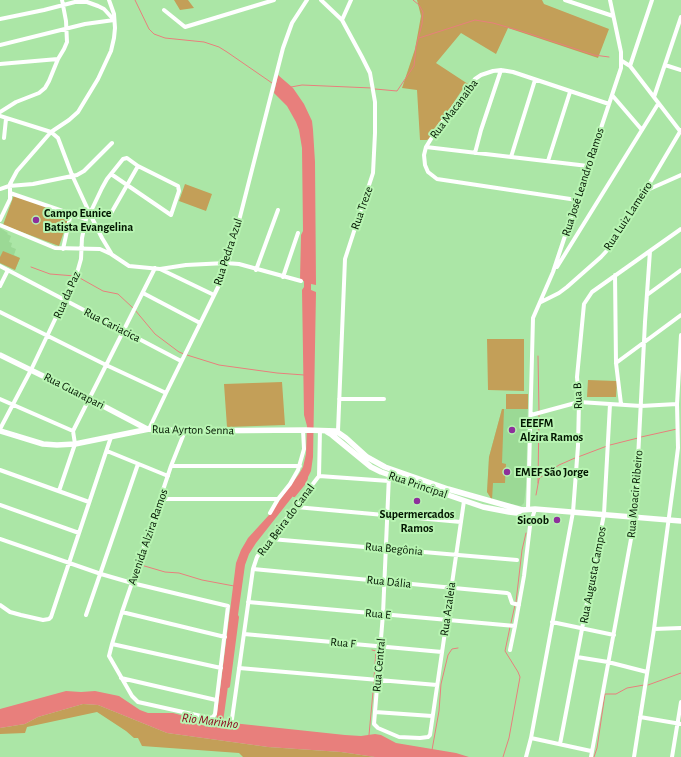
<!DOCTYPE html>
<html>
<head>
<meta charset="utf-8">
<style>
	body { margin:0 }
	canvas { display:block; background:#abe6a6 }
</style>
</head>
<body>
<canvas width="681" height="757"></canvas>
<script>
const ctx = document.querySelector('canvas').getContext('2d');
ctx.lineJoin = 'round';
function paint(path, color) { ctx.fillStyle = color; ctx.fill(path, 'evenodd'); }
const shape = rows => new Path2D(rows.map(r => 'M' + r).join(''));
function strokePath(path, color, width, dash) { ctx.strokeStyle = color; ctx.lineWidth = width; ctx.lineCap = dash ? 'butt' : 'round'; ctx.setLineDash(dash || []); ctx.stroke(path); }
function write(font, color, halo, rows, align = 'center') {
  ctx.font = font + ' "Alegreya Sans",sans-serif'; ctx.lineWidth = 4; ctx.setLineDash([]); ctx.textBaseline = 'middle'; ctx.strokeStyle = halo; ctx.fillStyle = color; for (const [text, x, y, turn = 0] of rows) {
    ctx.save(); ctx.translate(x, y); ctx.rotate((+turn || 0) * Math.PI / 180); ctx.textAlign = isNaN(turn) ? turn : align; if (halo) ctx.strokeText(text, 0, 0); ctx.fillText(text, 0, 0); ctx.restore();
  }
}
paint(shape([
	[0,228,8,233,7,234,11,236,9,242,12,243,11,247,16,249,14,255,20,258,15,270,0,263],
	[506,394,528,394,526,486,524,503,521,506,492,500,487,492,489,457,502,409,506,409]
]), '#9bd995');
paint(shape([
	[174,0,188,0,194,8,180,10],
	[417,0,542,0,544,4,609,29,598,58,508,28,496,54,461,33,436,63,468,84,462,90,431,137,427,140,420,140,417,90,402,88,415,49,421,16],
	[185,184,212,194,206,211,179,201],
	[14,195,70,214,59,246,3,225],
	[3,251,20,258,15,270,0,263,0,257],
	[487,339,524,339,524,391,488,390],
	[588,380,617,381,616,397,587,397],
	[282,382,285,425,227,427,224,384],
	[506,394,528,394,528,409,506,409],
	[502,409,504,409,502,463,506,464,505,483,493,483,492,500,487,492,489,457],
	[83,704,98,705,167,733,268,747,341,752,375,757,243,757,239,753,142,746,138,738,134,738,126,731,97,712,27,727,25,733,0,734,0,728,25,724,38,717]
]), '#c39f58');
paint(shape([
	[278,75,293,88,304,104,312,121,313,130,315,162,316,285,311,284,311,290,316,292,313,457,311,471,308,477,256,543,249,554,245,565,223,722,345,735,361,736,375,734,381,735,396,743,456,753,469,757,375,757,341,752,268,747,167,733,98,705,83,704,38,717,25,724,0,728,0,709,66,691,81,692,95,691,119,696,140,710,148,713,173,713,204,721,216,721,236,563,241,550,248,538,269,515,299,474,303,467,306,454,307,426,304,415,302,290,304,287,304,281,301,281,300,279,301,235,303,231,302,148,299,130,296,122,287,106,274,93]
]), '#e87f7c');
strokePath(shape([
	[135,0,149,29,154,34,165,38,204,42,219,47,227,52,272,83],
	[419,38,475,20,493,23,521,31,594,55,609,57],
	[291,87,302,85,372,88],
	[375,89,397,91,414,66,416,47,422,24,423,12,419,5,413,0],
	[31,267,50,274,75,276],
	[78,277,103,291,118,294,133,308],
	[135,310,155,334,179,352,184,354],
	[187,355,219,365,277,373,304,375],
	[538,356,539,411],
	[641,437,677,429],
	[610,445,638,438],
	[578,457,607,446],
	[538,483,539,414],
	[536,495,539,479,541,477,559,465,575,458],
	[141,565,165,572,179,573,202,580,234,586],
	[516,602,522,550,526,533],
	[511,623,515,605],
	[372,650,376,651,374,678],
	[648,685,681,673],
	[369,735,374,681],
	[432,750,439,711,441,684,448,655,452,649,458,648],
	[503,757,509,738,520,677,518,672,505,651,510,627],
	[594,757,597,748,605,694,616,694,627,688,644,685]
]), '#e87f7c', 1);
strokePath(shape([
	[294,495,303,484,306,478],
	[228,686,237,617]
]), '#e87f7c', 4);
strokePath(shape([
	[321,0,342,20,362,57,370,73,375,102,375,133,373,173,345,259,338,431,336,434],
	[565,0,613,16],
	[164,10,185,27,274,0],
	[0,19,44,10,75,2,87,2,98,6,104,9,114,20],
	[342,20,351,0],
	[0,45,85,24,114,20],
	[622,61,630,66,680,131],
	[0,64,58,59],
	[665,65,681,70],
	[630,66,652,0],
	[612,95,642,130],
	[654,97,681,17],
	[0,112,16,102,39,93,45,88,49,81,58,59,64,49,67,42,66,21,62,0],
	[0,116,51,132,58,138,72,175,90,214,102,238,111,253],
	[4,138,6,119],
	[426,147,588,166],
	[475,153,481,130,501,70],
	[511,157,535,80],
	[548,161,570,92],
	[0,189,9,186,33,184,77,175,84,171,112,143],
	[645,191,681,175],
	[10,193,86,219],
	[577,200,437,179,428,172,425,165,424,155,426,147,439,126,475,79,481,75,493,71,501,70,513,72,609,104],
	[110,215,138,166],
	[0,220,10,199,10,184,17,171,51,132,69,120,78,112,98,79,111,51,114,38,115,28,114,14,109,0],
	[0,225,55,248,100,249,111,254,129,266,160,269,214,295],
	[63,249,71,213],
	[0,266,181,361],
	[557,267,658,104],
	[160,269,186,265,226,263,239,264,301,281],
	[256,270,278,210],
	[615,275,616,363,621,404],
	[283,277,298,233],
	[0,286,8,270],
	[143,293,200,323],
	[647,295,681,270],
	[541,302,559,293,567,287,601,257,612,245,645,191,681,130],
	[0,312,106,365,166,393],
	[616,363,681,315],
	[0,399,73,431],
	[339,399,384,399],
	[531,415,579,402,641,406,677,404],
	[0,429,31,370,77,273,81,259,82,238,86,219,92,209,102,188,107,179,123,159,127,158,138,166,178,186,179,191,171,215,111,174],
	[149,429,166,393,221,281,226,263,229,260,283,48,292,23,307,0],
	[107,451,168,476],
	[171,466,300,466],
	[0,470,89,502],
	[389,475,383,614,374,724,378,728,399,737,420,738,428,737,430,735,464,501],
	[319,476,389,481],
	[59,491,75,444,73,431,155,268],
	[160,499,278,499],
	[0,505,79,533],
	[296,507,461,522],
	[528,509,533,318,553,272,621,68,621,52,610,0],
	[270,513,278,499,290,484,298,470,304,449,303,430],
	[0,539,101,574,132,583,228,606,215,714,213,717,210,718,138,702,132,696,109,656,112,644,122,612,132,583,171,466,185,431],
	[271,539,517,560],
	[253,569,507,593,509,594,512,603,519,605],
	[248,602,515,626,524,576,530,526,535,509],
	[0,605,10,612,21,615,43,620,49,619,51,617,111,437],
	[122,612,225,637],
	[86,615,138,464],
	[552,622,614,635],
	[654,629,681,628],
	[244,634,442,652],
	[112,644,221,668],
	[510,650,515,626],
	[577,657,608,662,647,672],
	[239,668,437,685],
	[121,678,216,700],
	[375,712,432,716],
	[640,717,681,724],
	[232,719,253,569,257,557,262,550,319,476,320,430],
	[531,738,591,751],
	[560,744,604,514,610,404],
	[526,757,531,738,573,512,578,446,579,402,577,377,584,304,592,292,681,229],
	[591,757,635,517,645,322,650,251],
	[634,757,654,629,675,472,678,448,677,404,681,335],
	[672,757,681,702]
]), '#fff', 4);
strokePath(shape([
	[0,355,90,399,147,429],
	[0,431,43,444,57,445,75,444,149,429,185,431,306,430,336,431,346,438,367,457,385,467,448,489,522,510,535,509,681,521],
	[327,432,332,435,371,467,381,472,483,507,509,512,517,513,522,510]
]), '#fff', 5.5);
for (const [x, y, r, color] of [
	[36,220,4,"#8d309b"],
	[512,430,4,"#8d309b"],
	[507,472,4,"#8d309b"],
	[417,501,4,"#8d309b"],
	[557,520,4,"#8d309b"]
]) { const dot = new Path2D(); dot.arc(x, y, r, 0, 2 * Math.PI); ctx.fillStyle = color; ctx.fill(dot); strokePath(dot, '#b8f4b2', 1.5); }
write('12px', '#021601', '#b8f4b2', [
	["Rua Macanaíba",454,109,-53],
	["Rua José Leandro Ramos",583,182,-72],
	["Rua Treze",362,208,-71],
	["Rua Luiz Lameiro",628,216,-57],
	["Rua Pedra Azul",228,252,-72],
	["Rua da Paz",67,295,-66],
	["Rua Cariacica",112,325,27],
	["Rua Guarapari",74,391,27],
	["Rua B",578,396,-92],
	["Rua Ayrton Senna",193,430,1],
	["Rua Principal",418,485,19],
	["Rua Moacir Ribeiro",635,494,-85],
	["Rua Beira do Canal",286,520,-53],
	["Avenida Alzira Ramos",148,537,-71],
	["Rua Begônia",394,549,5],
	["Rua Augusta Campos",593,575,-79],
	["Rua Dália",389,582,6],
	["Rua Azaleia",448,609,-82],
	["Rua E",378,614,5],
	["Rua F",343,643,5],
	["Rua Central",379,665,-85]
]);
write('bold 12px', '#021601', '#b8f4b2', [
	["Campo Eunice",44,213],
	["Batista Evangelina",44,227],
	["EEEFM",520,423],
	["Alzira Ramos",520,437],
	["EMEF São Jorge",515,472],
	["Supermercados",417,514,"center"],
	["Ramos",417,528,"center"],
	["Sicoob",549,520,"right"]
], 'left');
write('italic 13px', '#8a001a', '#b8f4b2', [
	["Rio Marinho",210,721,7]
]);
</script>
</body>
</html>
